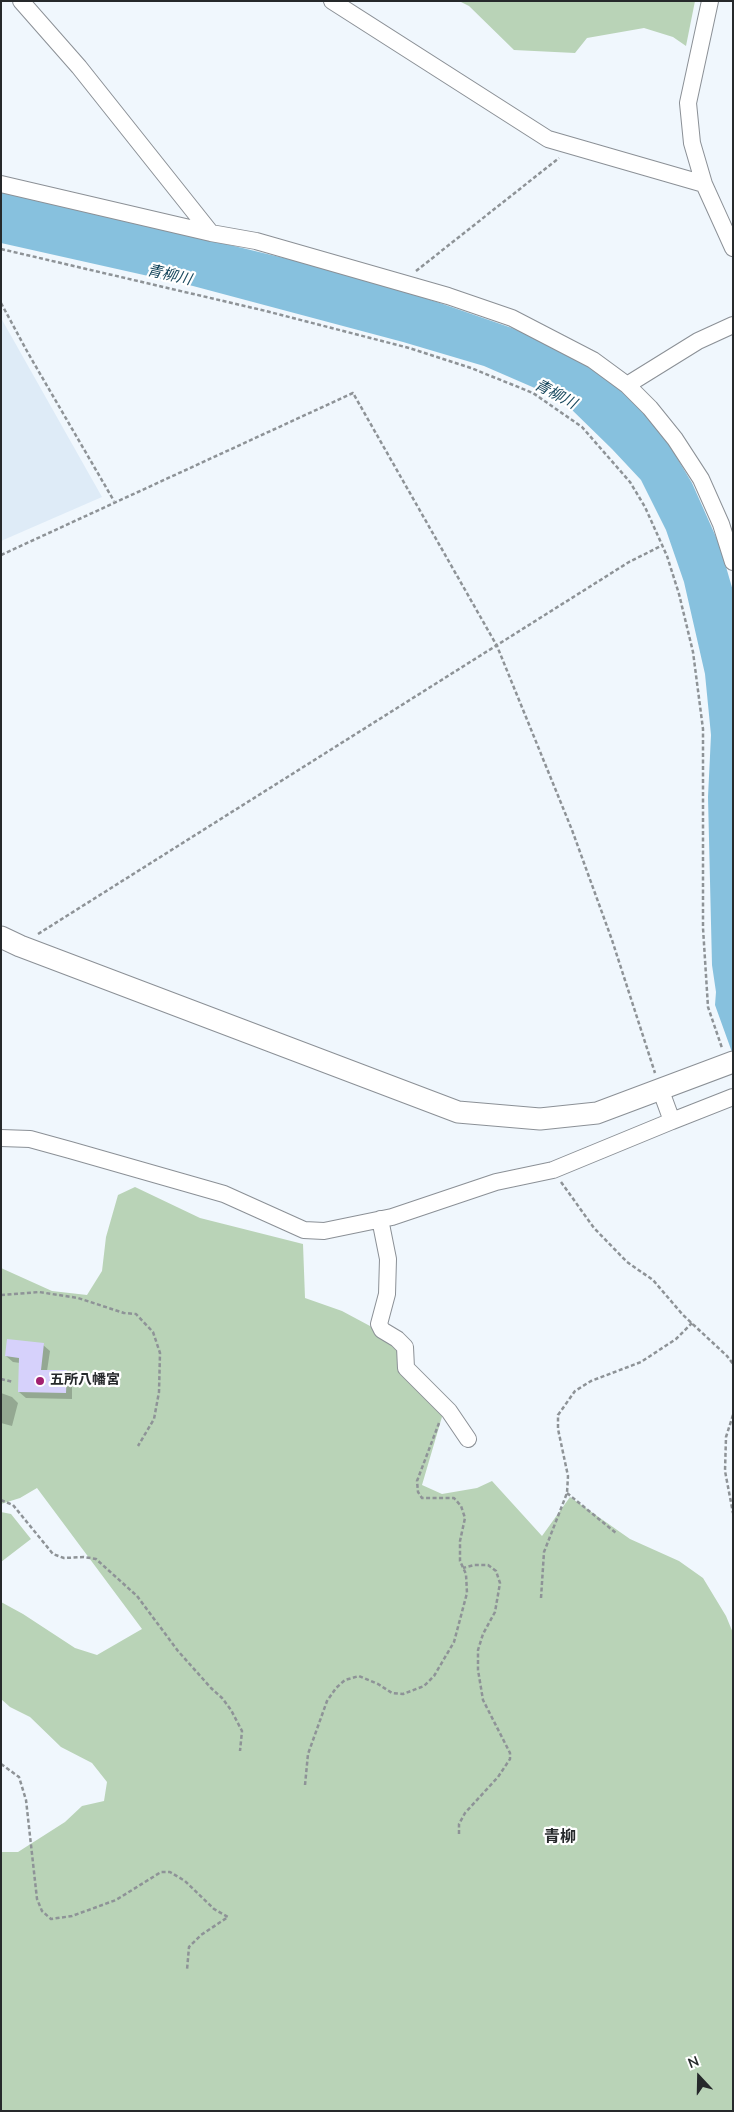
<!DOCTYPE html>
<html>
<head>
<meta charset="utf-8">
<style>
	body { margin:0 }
	#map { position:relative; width:734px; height:2112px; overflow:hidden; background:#f0f7fd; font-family:"Nunito Sans",sans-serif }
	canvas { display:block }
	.frame { position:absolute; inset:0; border:2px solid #26292b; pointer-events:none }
	.north { position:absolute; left:674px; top:2052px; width:50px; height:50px; -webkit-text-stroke:4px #fff; paint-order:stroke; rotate:339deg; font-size:14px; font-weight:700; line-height:20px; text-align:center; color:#26292b }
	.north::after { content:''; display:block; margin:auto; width:18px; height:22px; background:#26292b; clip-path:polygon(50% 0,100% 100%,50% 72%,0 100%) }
</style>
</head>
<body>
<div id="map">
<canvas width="734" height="2112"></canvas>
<div class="frame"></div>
<div class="north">N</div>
</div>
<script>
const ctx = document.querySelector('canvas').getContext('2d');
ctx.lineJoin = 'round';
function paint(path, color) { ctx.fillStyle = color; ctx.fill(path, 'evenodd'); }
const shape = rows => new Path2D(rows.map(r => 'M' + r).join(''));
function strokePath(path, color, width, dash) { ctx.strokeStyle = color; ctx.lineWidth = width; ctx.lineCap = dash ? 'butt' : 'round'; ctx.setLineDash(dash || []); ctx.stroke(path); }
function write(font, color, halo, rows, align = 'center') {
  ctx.font = font + ' "Nunito Sans","Noto Sans JP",sans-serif'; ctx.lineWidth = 4.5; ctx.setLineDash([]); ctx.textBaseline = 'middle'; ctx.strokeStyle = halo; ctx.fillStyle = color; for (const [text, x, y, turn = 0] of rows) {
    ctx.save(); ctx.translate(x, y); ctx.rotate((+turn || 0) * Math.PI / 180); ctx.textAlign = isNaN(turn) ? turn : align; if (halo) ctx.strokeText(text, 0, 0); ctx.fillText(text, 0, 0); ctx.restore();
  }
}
paint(shape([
	[1,318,102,497,1,541]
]), '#deebf7');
paint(shape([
	[459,1,695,1,686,46,673,37,644,28,587,38,575,53,514,50,469,6],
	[135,1187,200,1218,303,1244,305,1298,342,1311,370,1326,396,1348,444,1410,422,1485,442,1494,477,1488,492,1481,542,1536,570,1497,630,1539,679,1561,703,1578,726,1616,733,1633,733,2111,1,2111,1,1852,18,1852,65,1822,82,1806,104,1801,107,1782,92,1763,61,1747,30,1717,10,1707,1,1699,1,1602,23,1614,75,1648,97,1655,142,1629,37,1488,20,1498,1,1504,1,1268,52,1291,87,1295,102,1271,106,1237,118,1195],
	[1,1512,11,1514,31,1539,1,1562]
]), '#b9d3b7');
paint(shape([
	[1,190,338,271,437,302,512,328,555,348,595,370,634,400,664,436,692,483,720,546,733,591,733,1055,715,1005,716,992,712,965,708,797,711,735,705,674,684,582,666,530,641,480,612,449,569,407,537,389,484,366,403,342,193,286,1,243]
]), '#87c1de');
paint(shape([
	[43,1345,50,1351,47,1371,66,1372,72,1378,72,1399,26,1398,19,1392,20,1363,13,1362,6,1356],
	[1,1393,12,1397,18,1403,12,1426,1,1423]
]), '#0003');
paint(shape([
	[7,1339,44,1343,41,1370,67,1370,66,1393,18,1392,19,1358,5,1356]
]), '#d6d1fb');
const minor = shape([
	[21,1,79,67,211,233],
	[332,1,548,139,704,184,733,248],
	[1,184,211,233,256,241,448,296,512,318,593,360,627,385,650,408,675,439,701,479,721,524,733,562],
	[704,184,692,143,688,103,710,1],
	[627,385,698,341,733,325],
	[672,1121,733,1097],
	[1,1138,30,1139,70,1150,224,1194,304,1230,324,1231,392,1217,496,1182,553,1170,672,1121,661,1091],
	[380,1219,388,1259,387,1294,379,1324,382,1330,397,1339,405,1347,406,1368,449,1411,468,1439]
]);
const tertiary = shape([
	[1,937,20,946,458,1112,540,1119,597,1113,733,1062]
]);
strokePath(minor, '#8b9096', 18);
strokePath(tertiary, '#8b9096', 23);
strokePath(shape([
	[1,249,266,311,409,348,471,368,533,393,582,427,630,482,645,507,667,556,679,594,693,652,703,729,703,928,708,1007,722,1048],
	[416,271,559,158],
	[1,303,28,353,114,501],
	[1,555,353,393,497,646,572,830,612,940,655,1073],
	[38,934,629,562,661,546],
	[561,1182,594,1228,627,1262,653,1280,683,1315,727,1356,733,1364],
	[1,1295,39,1292,78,1298,124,1313,136,1314,153,1332,160,1353,159,1392,154,1419,138,1446],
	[1,1379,13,1382],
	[733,1415,726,1437,725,1471,733,1513],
	[567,1493,616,1533],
	[1,1500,13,1505,53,1554,64,1558,84,1557,96,1559,137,1596,178,1651,211,1688,222,1698,231,1710,242,1731,240,1751],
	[541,1598,544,1552,567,1493,568,1476,558,1429,558,1415,575,1391,591,1381,641,1362,676,1339,692,1323],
	[1,1764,19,1777,26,1800,37,1899,42,1911,51,1919,72,1916,116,1900,161,1872,170,1872,185,1881,214,1909,228,1917,201,1935,189,1947,187,1970],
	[305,1785,308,1754,327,1701,336,1688,345,1680,359,1676,378,1684,392,1693,403,1694,424,1686,434,1676,454,1642,467,1593,466,1574,460,1561,460,1541,465,1518,461,1506,454,1498,422,1498,418,1492,417,1481,439,1423],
	[459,1834,459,1824,465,1813,498,1777,510,1759,510,1753,483,1700,478,1670,478,1650,483,1634,495,1612,500,1583,496,1571,488,1565,474,1565,463,1568]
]), '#8e9397', 2.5, [4, 2.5]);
strokePath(minor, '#fff', 16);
strokePath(tertiary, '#fff', 21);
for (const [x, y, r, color] of [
	[40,1381,5,"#a22071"]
]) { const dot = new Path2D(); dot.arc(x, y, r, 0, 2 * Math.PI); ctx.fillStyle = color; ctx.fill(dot); strokePath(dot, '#fff', 2); }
write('bold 14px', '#26292b', '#fff', [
	["五所八幡宮",50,1381]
], 'left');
write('italic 15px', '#18485d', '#fff', [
	["青柳川",169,276,13],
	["青柳川",555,395,28]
]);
write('bold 16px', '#26292b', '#fff', [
	["青柳",560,1838]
]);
</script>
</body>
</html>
